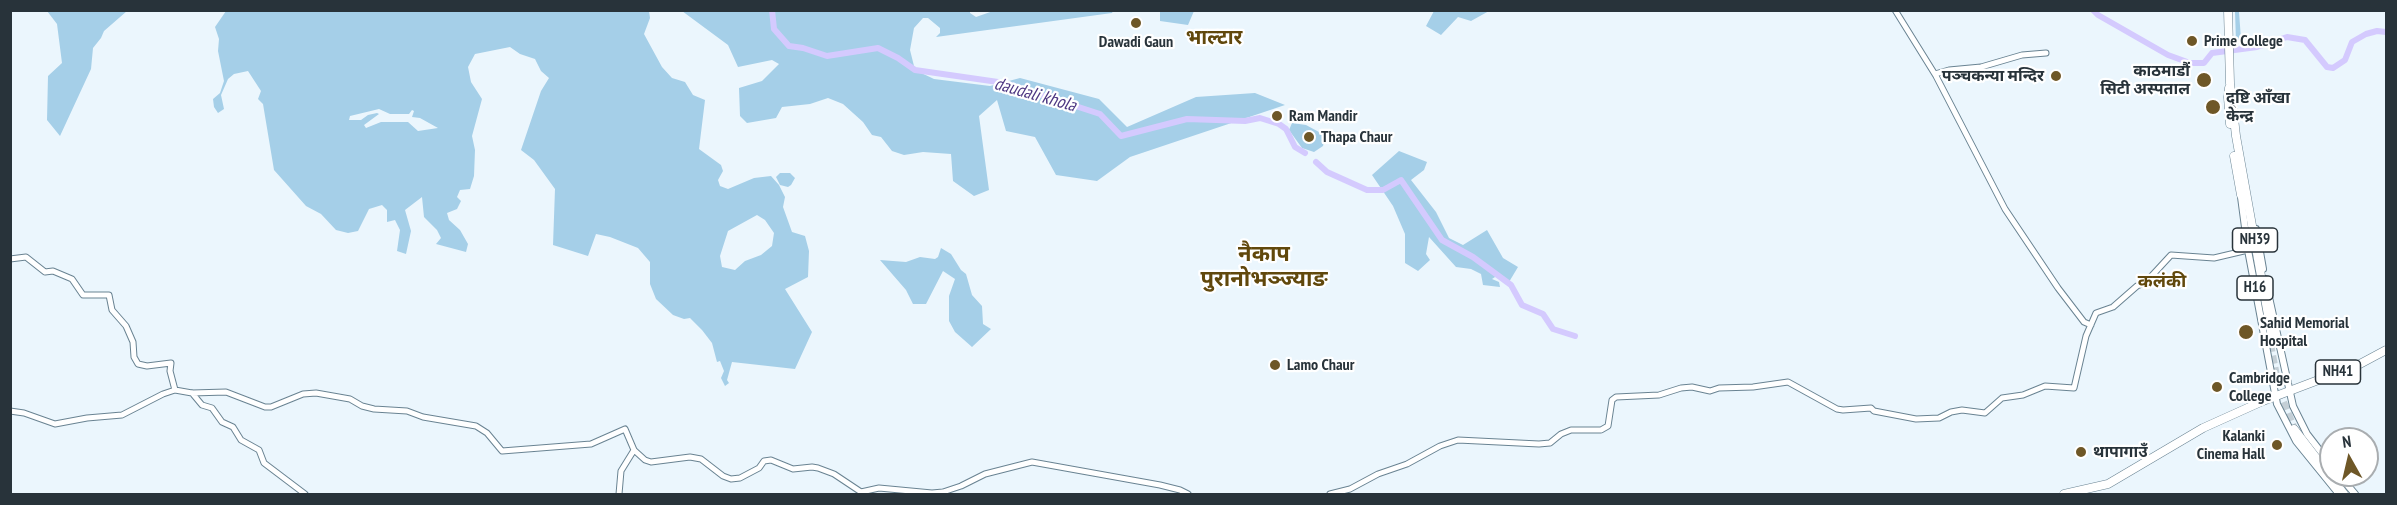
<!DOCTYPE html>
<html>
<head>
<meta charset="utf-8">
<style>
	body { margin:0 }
	#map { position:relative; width:2397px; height:505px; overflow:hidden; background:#ebf6fd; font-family:"PT Sans Narrow",sans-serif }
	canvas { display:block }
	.frame { position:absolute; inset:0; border:12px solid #28333a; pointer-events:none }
	.north { position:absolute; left:2319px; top:427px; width:60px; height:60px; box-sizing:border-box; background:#fff; border:2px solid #a9adb0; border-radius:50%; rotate:352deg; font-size:16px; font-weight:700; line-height:24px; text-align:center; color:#28333a }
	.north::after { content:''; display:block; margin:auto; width:21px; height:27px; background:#6e5727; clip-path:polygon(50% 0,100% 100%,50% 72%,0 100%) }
</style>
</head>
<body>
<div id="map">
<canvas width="2397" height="505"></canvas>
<div class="frame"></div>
<div class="north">N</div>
</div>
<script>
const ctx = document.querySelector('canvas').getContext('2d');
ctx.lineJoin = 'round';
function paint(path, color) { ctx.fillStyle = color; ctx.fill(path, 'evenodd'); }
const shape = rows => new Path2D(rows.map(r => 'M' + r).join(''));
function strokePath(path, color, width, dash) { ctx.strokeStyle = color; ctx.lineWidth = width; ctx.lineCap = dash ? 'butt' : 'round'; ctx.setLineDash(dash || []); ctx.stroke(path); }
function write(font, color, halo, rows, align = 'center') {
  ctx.font = font + ' "PT Sans Narrow","Noto Sans Devanagari",sans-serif'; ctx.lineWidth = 4.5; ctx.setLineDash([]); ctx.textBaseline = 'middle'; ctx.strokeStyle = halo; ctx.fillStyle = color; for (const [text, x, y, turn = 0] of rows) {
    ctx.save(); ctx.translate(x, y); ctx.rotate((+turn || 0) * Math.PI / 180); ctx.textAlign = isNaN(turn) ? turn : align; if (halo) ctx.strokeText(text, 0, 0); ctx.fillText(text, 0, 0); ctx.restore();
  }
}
paint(shape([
	[970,10,970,13,976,17,996,10,1113,11,1112,13,936,37,940,33,940,28,928,18,923,18,914,28,910,50,915,70,934,79,990,86,1020,78,1099,99,1127,127,1196,97,1255,93,1285,105,1130,157,1097,181,1056,175,1035,137,1006,131,997,100,979,116,989,190,974,196,953,181,951,154,923,152,904,155,892,151,881,137,872,135,863,122,843,104,828,98,810,104,782,107,776,118,747,123,740,116,739,88,762,81,779,64,772,60,738,67,728,45,682,11],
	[47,11,127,11,104,31,101,38,93,48,91,69,60,136,47,120,48,76,62,63,57,24],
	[226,11,649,11,650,18,644,34,662,67,672,78,685,82,693,95,705,100,699,149,721,165,723,171,718,180,720,186,728,189,754,178,771,176,779,185,785,197,783,207,792,232,805,236,809,251,808,277,785,289,812,332,795,369,732,362,727,380,729,383,725,386,721,378,724,371,720,361,717,362,712,343,702,330,690,318,684,319,673,315,656,299,650,284,650,262,638,248,610,237,596,234,588,256,553,245,555,189,534,160,521,150,541,91,549,78,541,71,535,59,520,54,510,47,475,54,468,67,471,82,482,99,472,136,475,150,474,176,470,189,460,190,457,197,461,201,457,209,447,213,449,220,460,230,468,244,466,252,436,244,441,238,437,230,424,217,422,197,405,210,411,231,406,254,397,251,400,230,395,220,387,222,387,210,382,205,369,209,358,231,348,233,336,230,321,214,306,206,274,170,263,104,258,99,261,91,248,71,234,74,228,79,221,95,224,109,218,113,214,107,213,99,220,93,224,81,218,51,219,39,215,27],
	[379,109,390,114,409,114,412,110,414,111,412,117,420,118,438,128,418,131,408,122,381,122,366,128,364,125,379,114,377,113,368,115,361,120,349,120,350,116],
	[757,215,765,220,774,233,772,246,761,255,745,261,735,270,722,267,720,256,728,231],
	[1160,11,1160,10,1194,11,1188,25,1160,21],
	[1434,11,1488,10,1489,11,1471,21,1458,17,1441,35,1426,26],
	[2235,11,2239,12,2241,39,2236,42],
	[1292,123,1306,125,1319,132,1325,138,1323,146,1314,152,1302,148,1289,130],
	[1399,151,1427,162,1424,170,1411,180,1436,212,1449,238,1463,245,1487,230,1503,258,1518,267,1509,282,1498,275,1492,279,1499,282,1500,287,1483,285,1481,274,1471,269,1456,267,1429,237,1426,254,1430,260,1418,271,1405,263,1405,234,1393,206,1372,175],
	[780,173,790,173,795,178,791,185,788,187,780,185,776,177],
	[941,248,951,254,961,270,966,274,972,295,982,306,983,324,991,329,972,347,955,332,949,321,949,296,955,279,943,271,926,304,913,304,906,290,880,260,906,262,920,257,935,259,938,257]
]), '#a5cfe8');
strokePath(shape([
	[772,10,774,29,789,46,803,48,827,56,878,48,898,58,915,70,1005,83,1100,114,1121,136,1187,119,1245,121,1260,118,1279,124,1286,129,1295,147,1305,153],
	[2093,10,2098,15,2168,55,2190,63,2204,63,2212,53,2257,47,2287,37,2305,40,2327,67,2333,68,2345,60,2352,42,2366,34,2377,31,2386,32],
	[1316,162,1327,172,1367,190,1383,190,1401,180,1442,240,1473,257,1511,285,1522,305,1543,314,1553,329,1575,336]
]), '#d4cafe', 6);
strokePath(shape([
	[2270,344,2279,392,2294,429]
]), '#c4cfd6', 8, [8, 4]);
const secondary = shape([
	[1895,10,1936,76,2005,209,2058,288,2084,322,2091,325],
	[1935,74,1949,70,1981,67,2022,55,2046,53],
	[10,259,26,257,45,272,53,271,72,279,83,295,109,295,112,310,126,326,133,342,134,357,138,364,147,366,171,363,170,371,175,390],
	[192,393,202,405,212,408,222,422,233,427,241,440,259,450,264,463,305,494],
	[10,411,24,413,55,424,87,418,122,415,163,394,175,390,192,393,226,392,265,407,271,407,303,394,316,393,350,399,362,406,374,409,407,411,423,417,476,426,487,433,502,451,591,444,625,429,634,450,645,460,651,462,690,457,701,459,723,476,731,479,740,478,759,468,764,461,771,460,793,469,812,467,818,468,834,474,861,492,879,488,932,493,943,492,961,486,985,474,1032,462,1160,485,1180,490,1188,494],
	[619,494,621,471,634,450],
	[1330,494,1350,489,1378,474,1407,464,1440,446,1458,440,1539,444,1550,443,1561,434,1571,430,1601,430,1608,426,1612,400,1616,397,1659,395,1681,388,1692,387,1710,391,1719,388,1753,387,1788,382,1837,409,1843,410,1871,408,1874,411,1916,419,1939,418,1951,412,1962,410,1985,413,2002,398,2023,395,2045,386,2074,388,2086,336,2096,313,2113,307,2137,286,2146,282,2171,255,2214,258,2248,250]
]);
const primary = shape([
	[2241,197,2248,250,2277,404,2296,441,2339,494],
	[2256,229,2263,269],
	[2265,279,2293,406,2307,434,2331,465],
	[2339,475,2355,494]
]);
const highway = shape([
	[2228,10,2230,83,2236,136,2273,343],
	[2229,88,2228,97,2230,124],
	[2234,156,2241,195],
	[2294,429,2344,494],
	[2064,494,2108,484,2203,428,2263,401,2358,365,2386,350]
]);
strokePath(secondary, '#698392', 7);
strokePath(primary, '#698392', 8);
strokePath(highway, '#698392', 9);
strokePath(secondary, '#fff', 5);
strokePath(primary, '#fff', 6);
strokePath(highway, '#fff', 8);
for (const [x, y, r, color] of [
	[1136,23,6,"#6e5727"],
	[2192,41,6,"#6e5727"],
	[2056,76,6,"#6e5727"],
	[2204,80,8,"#6e5727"],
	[2213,107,8,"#6e5727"],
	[1277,116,6,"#6e5727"],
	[1309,137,6,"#6e5727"],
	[2246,332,8,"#6e5727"],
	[1275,365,6,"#6e5727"],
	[2217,387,6,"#6e5727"],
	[2277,445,6,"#6e5727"],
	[2081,452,6,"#6e5727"]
]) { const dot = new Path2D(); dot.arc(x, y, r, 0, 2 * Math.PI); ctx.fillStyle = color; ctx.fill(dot); strokePath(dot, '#fff', 2); }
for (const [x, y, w] of [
	[2255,240,45],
	[2255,288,36],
	[2338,372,45]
]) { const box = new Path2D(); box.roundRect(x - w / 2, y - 12, w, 24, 4.5); ctx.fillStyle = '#fff'; ctx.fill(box); strokePath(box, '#28333a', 1.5); }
write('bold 15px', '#28333a', null, [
	["NH39",2255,240],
	["H16",2255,288],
	["NH41",2338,372]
]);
write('bold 16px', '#28333a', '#fff', [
	["Prime College",2204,41],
	["Dawadi Gaun",1136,42,"center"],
	["काठमाडौं",2190,71,"right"],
	["सिटी अस्पताल",2190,89,"right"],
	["पञ्चकन्या मन्दिर",2044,76,"right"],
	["द्ष्टि आँखा",2226,98],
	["केन्द्र",2226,116],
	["Ram Mandir",1289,116],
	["Thapa Chaur",1321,137],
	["Sahid Memorial",2260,323],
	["Hospital",2260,341],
	["Lamo Chaur",1287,365],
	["Cambridge",2229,378],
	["College",2229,396],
	["Kalanki",2265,436,"right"],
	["Cinema Hall",2265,454,"right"],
	["थापागाउँ",2093,452]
], 'left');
write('italic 18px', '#4d3782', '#fff', [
	["daudali khola",1035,95,16]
]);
write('bold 18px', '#61480c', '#fff', [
	["कलंकी",2162,282]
]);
write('bold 20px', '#61480c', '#fff', [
	["भाल्टार",1214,38]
]);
write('bold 22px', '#61480c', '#fff', [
	["नैकाप",1264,255],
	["पुरानोभञ्ज्याङ",1264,280]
]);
</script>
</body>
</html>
